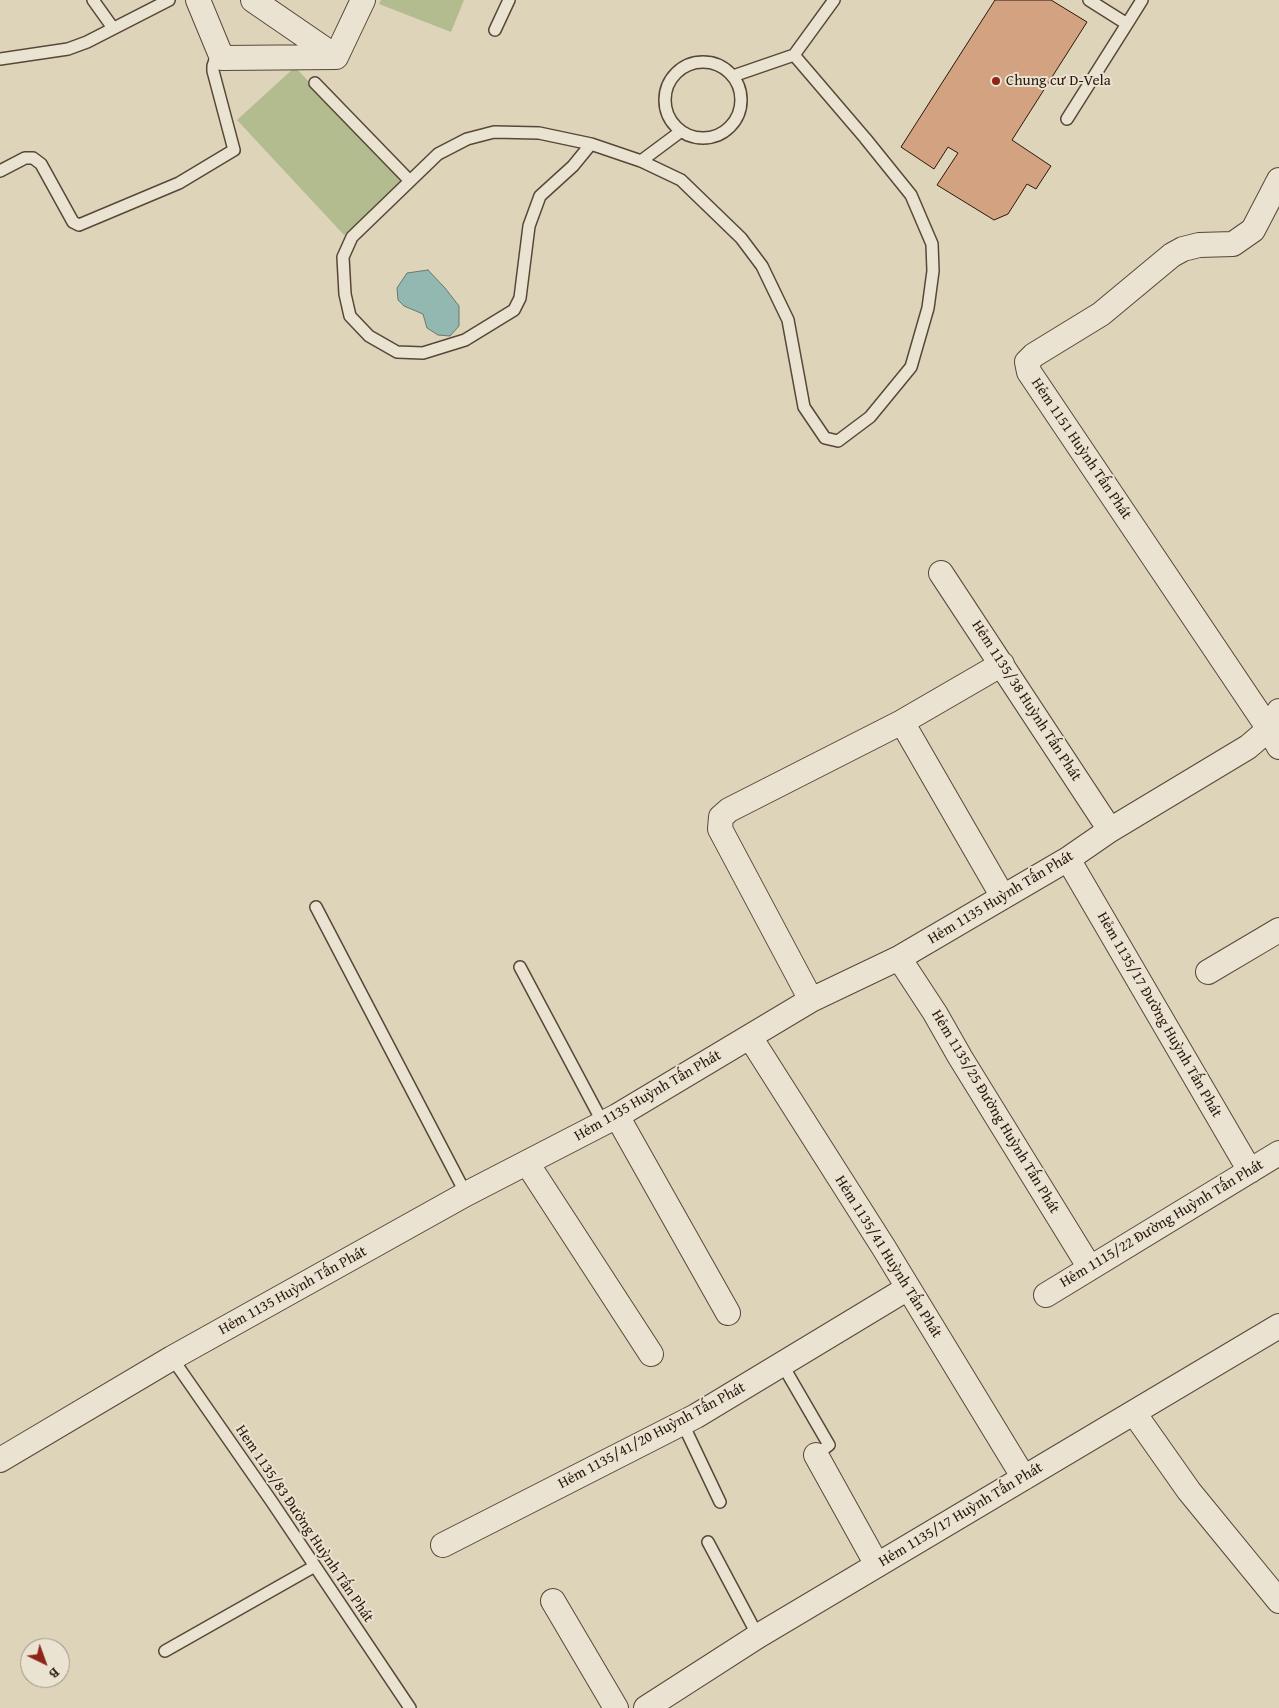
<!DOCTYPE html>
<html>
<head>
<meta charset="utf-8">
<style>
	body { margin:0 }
	#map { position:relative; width:1279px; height:1708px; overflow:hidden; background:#ded4ba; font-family:"Gentium Book Plus",serif }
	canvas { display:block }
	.north { position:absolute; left:20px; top:1638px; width:50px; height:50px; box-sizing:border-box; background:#eae3d2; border:1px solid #9e9283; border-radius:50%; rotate:138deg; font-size:14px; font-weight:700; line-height:20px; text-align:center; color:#2b180c }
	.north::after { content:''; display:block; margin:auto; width:18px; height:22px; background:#8f2418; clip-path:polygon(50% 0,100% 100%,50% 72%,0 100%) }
</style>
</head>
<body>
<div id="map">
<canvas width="1279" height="1708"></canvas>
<div class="north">B</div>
</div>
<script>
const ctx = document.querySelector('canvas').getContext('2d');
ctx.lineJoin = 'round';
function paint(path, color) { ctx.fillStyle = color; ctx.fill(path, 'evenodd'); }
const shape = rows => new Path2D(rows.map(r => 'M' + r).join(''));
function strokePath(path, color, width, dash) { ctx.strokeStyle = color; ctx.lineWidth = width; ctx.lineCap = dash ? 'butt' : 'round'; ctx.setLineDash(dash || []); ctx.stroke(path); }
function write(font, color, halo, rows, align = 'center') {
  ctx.font = font + ' "Gentium Book Plus",serif'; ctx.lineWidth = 4; ctx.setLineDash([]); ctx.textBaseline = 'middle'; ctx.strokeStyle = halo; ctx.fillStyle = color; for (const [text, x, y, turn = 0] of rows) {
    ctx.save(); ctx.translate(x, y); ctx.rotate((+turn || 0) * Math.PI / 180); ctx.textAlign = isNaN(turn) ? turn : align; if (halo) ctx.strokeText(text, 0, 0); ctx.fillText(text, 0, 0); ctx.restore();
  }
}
paint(shape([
	[381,0,464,0,451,32,379,4],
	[295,67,402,182,344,235,237,120]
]), '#b2bc8f');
const water = shape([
	[428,270,445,288,459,306,459,326,450,336,438,335,427,328,423,314,404,306,398,300,397,288,407,273,428,270]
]);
paint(water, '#93b8b2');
strokePath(water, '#697870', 1);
const building = shape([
	[995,0,1051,0,1087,22,1012,140,1051,166,1036,189,1027,184,1008,214,994,220,937,185,958,153,948,147,934,169,901,147,995,0]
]);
paint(building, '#d3a280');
strokePath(building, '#2b180c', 1);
const lane = shape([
	[93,0,113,28],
	[1089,0,1127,24,1142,0],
	[495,30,509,0],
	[0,59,68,49,87,42,169,0],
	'665 100a38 38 0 1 1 76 0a38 38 0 1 1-76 0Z',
	[733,76,794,55,834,0],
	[315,83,410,181],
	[1067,119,1127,24],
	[680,132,641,161,681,180,741,238,762,266,788,320,804,407,825,438,838,441,870,417,911,367,928,308,933,271,932,244,911,195,865,138,794,55],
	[591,144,573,166,540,196,529,226,520,298,514,310,465,340,423,353,397,352,369,336,350,316,345,294,343,257,352,237,438,154,467,139,494,132,539,133,591,144,641,161],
	[0,171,25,158,33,158,41,164,73,222,79,225,179,183,234,150,213,71,213,66,215,60,222,58],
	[316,907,466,1194],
	[520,967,603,1123],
	[172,1358,272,1502,410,1708],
	[782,1364,829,1445,816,1455],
	[682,1422,720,1502],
	[708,1542,758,1636],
	[165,1651,315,1566]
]);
const street = shape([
	[198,0,222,58,336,57],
	[253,0,336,57,363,0],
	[1279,180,1253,230,1233,244,1199,245,1183,249,1172,255,1101,314,1034,355,1027,362,1029,372,1269,729,1279,747],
	[941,573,1110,830],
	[902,722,1003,897],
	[1068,859,1250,1171],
	[899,958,935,1013,960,1057,1090,1268],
	[1208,972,1279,930],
	[811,1000,720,829,721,817,729,810,902,722,1002,664],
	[750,1037,884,1248,1024,1478],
	[617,1116,728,1313],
	[527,1163,651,1354],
	[1046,1295,1279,1153],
	[1134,1413,1189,1491,1279,1601],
	[816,1455,877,1565],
	[0,1460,172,1358,466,1194,617,1116,811,1000,899,958,1003,897,1068,859,1110,830,1248,747,1269,729,1279,711],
	[443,1545,696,1416,908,1288],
	[553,1601,616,1708],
	[646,1708,758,1636,1279,1326]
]);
strokePath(lane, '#584738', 14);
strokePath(street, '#584738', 26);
strokePath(lane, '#eae3d2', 11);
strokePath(street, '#eae3d2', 24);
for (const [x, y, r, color] of [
	[996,81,5,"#8f2418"]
]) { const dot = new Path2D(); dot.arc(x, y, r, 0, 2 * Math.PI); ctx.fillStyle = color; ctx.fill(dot); strokePath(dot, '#eae3d2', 2); }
write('15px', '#2b180c', '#eae3d2', [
	["Chung cư D-Vela",1006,81]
], 'left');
write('15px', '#2b180c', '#eae3d2', [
	["Hẻm 1151 Huỳnh Tấn Phát",1081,449,56],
	["Hẻm 1135/38 Huỳnh Tấn Phát",1026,701,57],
	["Hẻm 1135 Huỳnh Tấn Phát",1001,898,-31],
	["Hẻm 1135/17 Đường Huỳnh Tấn Phát",1159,1015,60],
	["Hẻm 1135 Huỳnh Tấn Phát",648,1096,-30],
	["Hẻm 1135/25 Đường Huỳnh Tấn Phát",995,1112,59],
	["Hẻm 1115/22 Đường Huỳnh Tấn Phát",1162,1224,-31],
	["Hẻm 1135/41 Huỳnh Tấn Phát",888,1257,58],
	["Hẻm 1135 Huỳnh Tấn Phát",293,1291,-29],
	["Hẻm 1135/41/20 Huỳnh Tấn Phát",652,1436,-28],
	["Hẻm 1135/17 Huỳnh Tấn Phát",961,1515,-31],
	["Hem 1135/83 Đường Huỳnh Tấn Phát",304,1524,56]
]);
</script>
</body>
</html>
